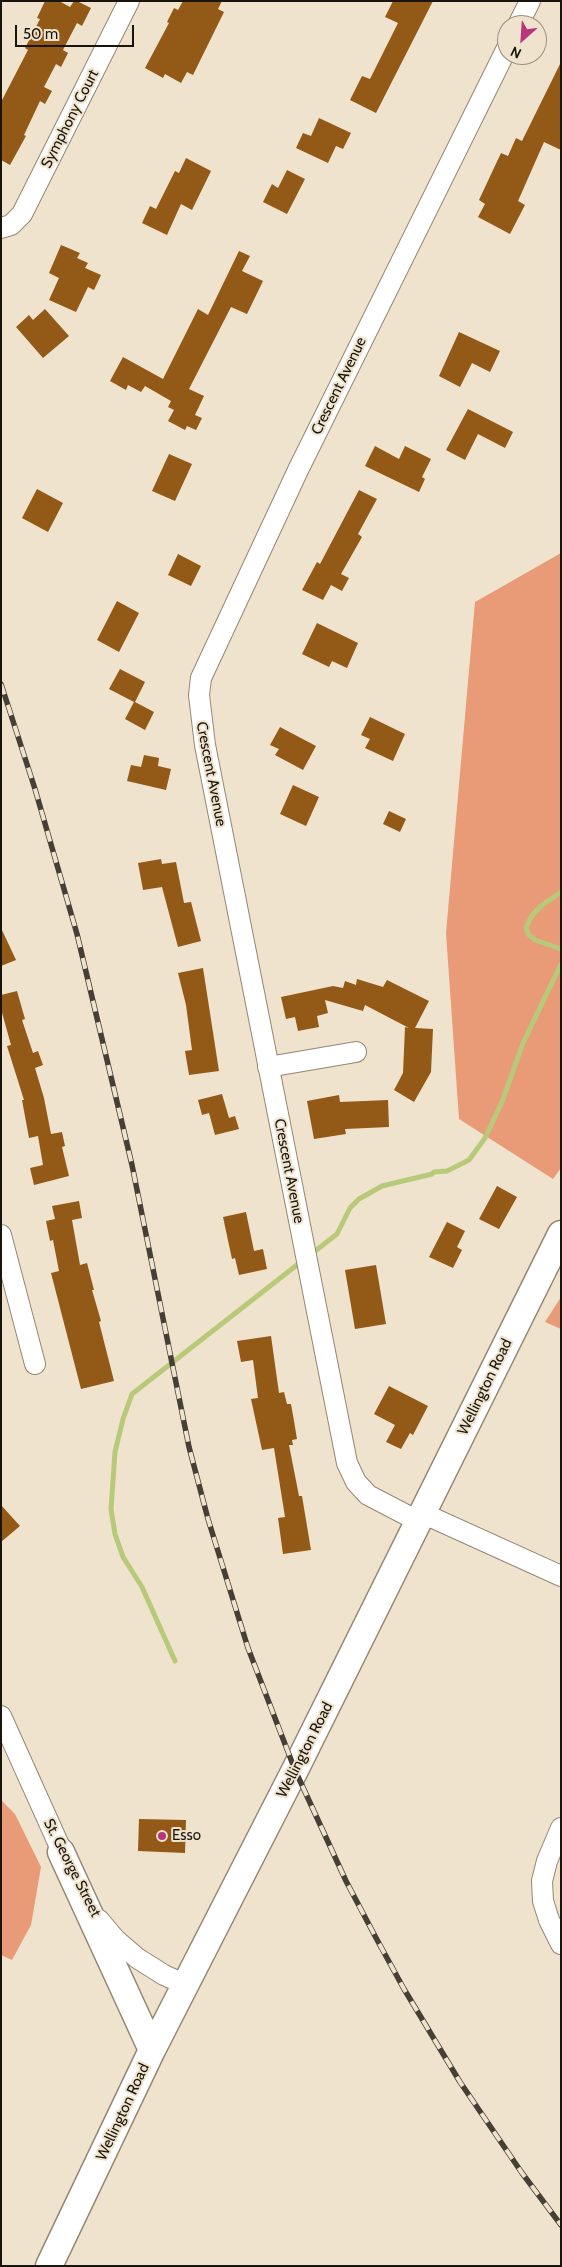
<!DOCTYPE html>
<html>
<head>
<meta charset="utf-8">
<style>
	body { margin:0 }
	#map { position:relative; width:562px; height:2267px; overflow:hidden; background:#f0e3cd; font-family:Cabin,sans-serif }
	canvas { display:block }
	.frame { position:absolute; inset:0; border:2px solid #19150d; pointer-events:none }
	.north { position:absolute; left:497px; top:15px; width:50px; height:50px; box-sizing:border-box; background:#f0e3cd; border:1px solid #9a9180; border-radius:50%; rotate:206deg; font-size:14px; font-weight:700; line-height:20px; text-align:center; color:#19150d }
	.north::after { content:''; display:block; margin:auto; width:18px; height:22px; background:#b9367f; clip-path:polygon(50% 0,100% 100%,50% 72%,0 100%) }
	.scale { position:absolute; left:15px; top:25px; width:119px; height:22px; box-sizing:border-box; border:2px solid #19150d; border-top:0; padding-left:6px; font-size:15px; line-height:18px; white-space:nowrap; color:#19150d; -webkit-text-stroke:4px #f0e3cd; paint-order:stroke }
</style>
</head>
<body>
<div id="map">
<canvas width="562" height="2267"></canvas>
<div class="frame"></div>
<div class="north">N</div>
<div class="scale">50 m</div>
</div>
<script>
const ctx = document.querySelector('canvas').getContext('2d');
ctx.lineJoin = 'round';
function paint(path, color) { ctx.fillStyle = color; ctx.fill(path, 'evenodd'); }
const shape = rows => new Path2D(rows.map(r => 'M' + r).join(''));
function strokePath(path, color, width, dash) { ctx.strokeStyle = color; ctx.lineWidth = width; ctx.lineCap = dash ? 'butt' : 'round'; ctx.setLineDash(dash || []); ctx.stroke(path); }
function write(font, color, halo, rows, align = 'center') {
  ctx.font = font + ' Cabin,sans-serif'; ctx.lineWidth = 4; ctx.setLineDash([]); ctx.textBaseline = 'middle'; ctx.strokeStyle = halo; ctx.fillStyle = color; for (const [text, x, y, turn = 0] of rows) {
    ctx.save(); ctx.translate(x, y); ctx.rotate((+turn || 0) * Math.PI / 180); ctx.textAlign = isNaN(turn) ? turn : align; if (halo) ctx.strokeText(text, 0, 0); ctx.fillText(text, 0, 0); ctx.restore();
  }
}
paint(shape([
	[561,553,561,1168,553,1179,459,1119,446,933,475,602],
	[561,1297,561,1329,545,1322],
	[1,1800,15,1814,41,1867,31,1925,12,1960,1,1955]
]), '#e99a76');
strokePath(shape([
	[561,892,541,906,531,917,526,928,528,934,535,940,561,949],
	[310,1255,337,1234,350,1208,359,1199,382,1186,432,1174,434,1172,447,1171,469,1160,485,1138,502,1102,523,1043,561,964],
	[175,1661,142,1587,123,1557,115,1534,111,1509,115,1452,123,1419,132,1394,302,1261]
]), '#b8ca79', 5);
paint(shape([
	[45,1,59,1,70,7,74,1,77,1,91,8,82,26,77,23,63,50,68,53,61,67,56,64,44,87,52,91,45,104,40,101,24,135,26,136,10,165,1,160,1,102,28,50,25,48,40,19,37,18],
	[183,1,222,1,218,9,224,12,193,75,187,72,181,83,165,74,163,78,145,68,169,23,167,22,174,8,178,10],
	[393,1,433,1,376,113,350,100,362,76,370,79,398,23,385,17],
	[561,62,561,150,544,142,518,201,525,205,510,234,478,217,485,204,479,200,501,153,508,156,516,138,522,141],
	[319,118,351,133,343,149,336,146,328,163,296,148,303,133,311,136],
	[186,158,211,171,192,210,181,204,167,235,142,223,150,206,156,209,175,171,179,173],
	[287,170,305,179,287,214,263,202,272,184,278,188],
	[61,245,80,253,77,258,88,263,85,268,101,275,94,290,88,287,76,312,49,300,59,278,49,273],
	[239,251,250,256,242,271,263,281,247,314,231,307,189,389,204,396,195,415,202,418,196,430,187,426,185,430,168,421,174,410,168,407,171,401,145,386,141,392,128,385,126,390,110,381,123,357,163,379,198,309,208,315],
	[45,309,69,336,43,358,16,327,29,315,33,320],
	[459,332,500,351,490,372,472,363,460,387,439,376],
	[468,409,513,432,505,448,478,434,465,460,446,450],
	[375,446,399,459,405,446,431,459,422,477,425,479,419,492,365,466],
	[169,454,192,464,175,501,152,491],
	[37,489,63,503,48,532,22,518],
	[359,490,377,499,358,534,362,537,341,574,349,578,342,591,331,585,323,600,302,590,317,562,320,564],
	[178,554,201,566,191,586,168,575],
	[117,601,139,613,119,652,97,640],
	[317,623,358,643,347,668,332,661,329,667,302,654],
	[120,669,145,682,135,702,154,712,145,730,125,719,134,702,109,689],
	[370,717,405,734,393,761,365,748,370,739,361,735],
	[280,727,316,746,303,770,275,755,279,749,270,745],
	[144,755,159,758,158,766,171,769,166,790,127,781,131,765,141,767],
	[293,785,319,797,306,826,280,814],
	[389,811,406,819,400,832,383,824],
	[161,859,162,864,176,862,184,903,191,902,201,941,178,947,162,887,143,890,138,863],
	[1,928,16,960,1,966],
	[203,968,219,1071,189,1075,185,1051,192,1050,186,1005,178,973],
	[357,979,383,987,387,980,429,1001,415,1028,433,1029,431,1072,414,1102,394,1090,403,1073,405,1027,409,1028,365,1005,363,1011,325,1000,328,1013,317,1016,319,1027,298,1031,295,1017,286,1019,281,997,333,986,343,988,345,981,356,985],
	[17,991,25,1019,22,1020,33,1053,38,1051,43,1065,35,1068,44,1098,51,1134,62,1132,65,1146,62,1147,69,1176,34,1185,30,1168,43,1165,38,1136,29,1138,22,1100,24,1100,7,1046,11,1045,1,1009,1,995],
	[222,1094,229,1118,235,1116,239,1129,215,1135,209,1113,202,1115,198,1100],
	[339,1095,340,1102,388,1100,389,1127,345,1129,346,1134,314,1139,307,1101],
	[497,1186,517,1197,499,1229,479,1219],
	[79,1201,82,1218,72,1220,80,1265,87,1263,94,1290,92,1290,101,1321,99,1322,114,1381,81,1389,51,1273,59,1271,53,1240,50,1241,46,1221,55,1219,52,1206],
	[246,1212,254,1251,263,1249,267,1269,239,1275,235,1258,232,1259,223,1217],
	[447,1222,465,1231,457,1247,462,1250,453,1268,429,1257],
	[376,1265,386,1324,355,1329,345,1270],
	[271,1336,279,1393,284,1392,287,1404,291,1404,294,1421,297,1439,292,1440,293,1445,289,1445,299,1496,302,1496,311,1550,283,1554,278,1518,285,1517,274,1448,262,1450,251,1399,258,1398,253,1360,241,1362,237,1341],
	[389,1386,428,1406,413,1435,410,1433,401,1449,386,1442,395,1425,374,1414],
	[1,1505,20,1526,1,1542],
	[139,1819,186,1820,185,1853,138,1851]
]), '#935917');
const minor = shape([
	[518,25,530,1],
	[1,228,11,225,22,214,129,1],
	[268,1067,356,1052],
	[1,1235,35,1364],
	[422,1513,561,1576],
	[418,1521,368,1495,356,1482,347,1463,205,745,199,695,201,678,299,468,507,48],
	[1,1716,68,1865],
	[561,1828,547,1861,542,1881,543,1901,549,1920,561,1944],
	[99,1920,115,1939,137,1958,164,1975,186,1985]
]);
const major = shape([
	[61,1852,152,2050],
	[49,2266,152,2050,295,1770,561,1234]
]);
strokePath(minor, '#938773', 22);
strokePath(major, '#938773', 29);
strokePath(minor, '#fff', 20);
strokePath(major, '#fff', 26);
const rail = shape([
	[1,684,35,789,77,934,132,1165,189,1447,208,1519,248,1648,295,1770,346,1881,375,1936,404,1989,460,2082,522,2173,561,2225]
]);
strokePath(rail, '#453f35', 5.5);
strokePath(rail, '#f0e3cd', 4, [11]);
for (const [x, y, r, color] of [
	[162,1836,5,"#b9367f"]
]) { const dot = new Path2D(); dot.arc(x, y, r, 0, 2 * Math.PI); ctx.fillStyle = color; ctx.fill(dot); strokePath(dot, '#f0e3cd', 2); }
write('15px', '#19150d', '#f0e3cd', [
	["Symphony Court",70,119,-63],
	["Crescent Avenue",339,386,-64],
	["Crescent Avenue",211,774,79],
	["Crescent Avenue",289,1171,79],
	["Wellington Road",485,1387,-64],
	["Wellington Road",305,1750,-63],
	["St. George Street",72,1868,63],
	["Wellington Road",123,2112,-65]
]);
write('15px', '#19150d', '#f0e3cd', [
	["Esso",172,1836]
], 'left');
</script>
</body>
</html>
